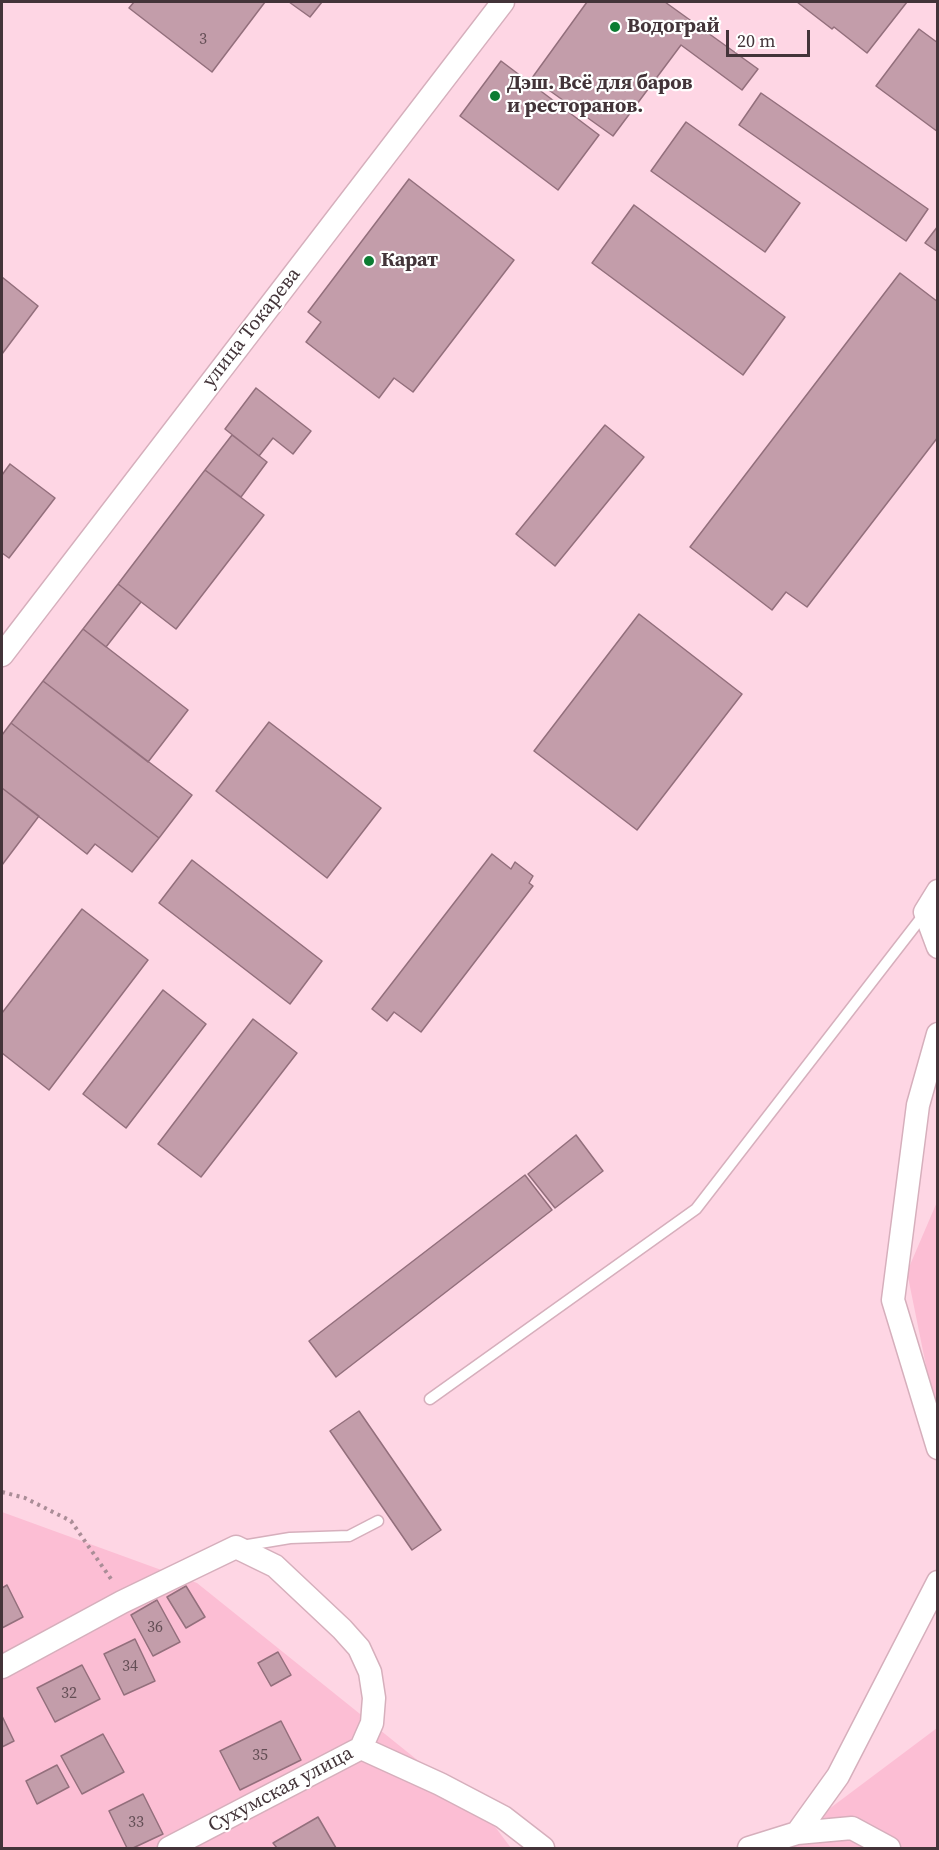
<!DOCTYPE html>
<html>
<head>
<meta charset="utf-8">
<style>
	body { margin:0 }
	#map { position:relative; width:939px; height:1850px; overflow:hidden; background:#fed6e4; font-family:"Source Serif 4",serif }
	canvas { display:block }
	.frame { position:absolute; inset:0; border:3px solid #433439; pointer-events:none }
	.scale { position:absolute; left:726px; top:30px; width:84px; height:27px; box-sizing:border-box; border:3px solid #433439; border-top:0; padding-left:8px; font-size:18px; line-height:21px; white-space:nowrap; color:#433439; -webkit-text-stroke:4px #fff; paint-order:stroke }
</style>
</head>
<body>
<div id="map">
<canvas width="939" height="1850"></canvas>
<div class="frame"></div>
<div class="scale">20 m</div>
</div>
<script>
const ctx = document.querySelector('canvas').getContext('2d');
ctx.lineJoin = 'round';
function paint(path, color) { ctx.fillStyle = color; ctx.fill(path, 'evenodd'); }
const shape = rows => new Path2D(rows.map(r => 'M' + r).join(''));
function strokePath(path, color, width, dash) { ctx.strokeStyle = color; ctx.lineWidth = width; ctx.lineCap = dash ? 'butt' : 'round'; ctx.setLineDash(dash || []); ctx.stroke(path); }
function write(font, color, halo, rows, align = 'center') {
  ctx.font = font + ' "Source Serif 4",serif'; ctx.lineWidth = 4.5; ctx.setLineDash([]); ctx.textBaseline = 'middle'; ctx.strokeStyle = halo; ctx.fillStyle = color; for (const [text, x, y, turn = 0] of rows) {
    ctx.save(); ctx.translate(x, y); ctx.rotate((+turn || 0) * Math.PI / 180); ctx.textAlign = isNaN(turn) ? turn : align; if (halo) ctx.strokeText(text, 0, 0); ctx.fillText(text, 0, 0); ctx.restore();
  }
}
paint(shape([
	[937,1202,937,1420,907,1272],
	[2,1512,197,1583,487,1816,511,1848,2,1848],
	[937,1728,937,1848,757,1848,797,1833]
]), '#fcbed4');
const building = shape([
	[134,2,265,2,212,72,129,8,134,2],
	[289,2,322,2,310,17,289,2],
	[587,2,665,2,758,69,742,90,681,45,613,136,532,78,587,2],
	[797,2,907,2,867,53,834,27,832,29,797,2],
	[919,29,938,43,938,132,876,86,919,29],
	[501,61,599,135,558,190,460,116,501,61],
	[761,93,928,209,906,241,739,125,761,93],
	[686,122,800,203,765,252,651,171,686,122],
	[409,179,514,260,413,392,394,378,379,398,306,342,321,322,308,312,409,179],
	[634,205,785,317,743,375,592,263,634,205],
	[938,226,938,252,925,243,938,226],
	[900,273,938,302,938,437,807,607,786,592,772,610,690,547,900,273],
	[2,277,38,306,2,354,2,277],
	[256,388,311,431,293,454,273,438,259,456,225,429,256,388],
	[605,425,644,457,555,566,516,534,605,425],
	[232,435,267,462,241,497,205,470,232,435],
	[10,464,55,498,9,558,2,553,2,475,10,464],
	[205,470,264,515,176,629,118,584,205,470],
	[118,584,141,602,106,647,83,629,118,584],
	[639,614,742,694,637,830,534,751,639,614],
	[83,629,188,710,148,762,43,681,83,629],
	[43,681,192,795,159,838,11,723,43,681],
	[269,722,381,808,327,878,216,791,269,722],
	[11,723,159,838,132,872,95,844,87,854,2,788,2,735,11,723],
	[2,788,39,816,2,865,2,788],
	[492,854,511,869,515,862,533,876,529,883,533,886,421,1032,394,1012,387,1021,372,1009,492,854],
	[192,860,322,961,290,1004,159,903,192,860],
	[82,909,148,960,49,1090,2,1053,2,1013,82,909],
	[163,990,206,1024,126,1128,83,1094,163,990],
	[253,1019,297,1053,201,1177,158,1144,253,1019],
	[576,1135,603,1171,555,1208,528,1174,576,1135],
	[525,1175,552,1210,336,1377,309,1341,525,1175],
	[359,1411,441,1530,412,1550,330,1431,359,1411],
	[7,1585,23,1617,2,1628,2,1588,7,1585],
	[186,1586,205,1617,186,1628,167,1597,186,1586],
	[157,1600,180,1642,153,1656,131,1615,157,1600],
	[135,1639,155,1681,124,1695,104,1654,135,1639],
	[278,1652,291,1675,271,1686,258,1663,278,1652],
	[82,1665,100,1699,55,1722,37,1688,82,1665],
	[2,1716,14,1741,2,1747,2,1716],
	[281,1721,301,1760,240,1790,220,1751,281,1721],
	[103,1734,124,1772,82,1794,61,1756,103,1734],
	[57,1765,69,1787,37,1804,26,1781,57,1765],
	[143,1794,163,1834,133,1848,127,1848,109,1811,143,1794],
	[318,1817,336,1848,277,1848,273,1843,318,1817]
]);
paint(building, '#c39daa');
strokePath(building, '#936f7c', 1.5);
const service = shape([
	[430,1399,696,1209,925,913],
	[242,1546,290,1538,349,1536,378,1521]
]);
const minor = shape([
	[2,655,503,2],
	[938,891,925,912,938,947],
	[938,1034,918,1105,893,1300,938,1448],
	[2,1667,122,1602,236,1547,275,1566,342,1629,359,1648,370,1672,374,1698,372,1723,361,1748,440,1784,503,1817,543,1848],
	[797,1833,838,1776,938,1582],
	[169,1848,361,1748],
	[749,1848,797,1833,852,1828,889,1848]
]);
strokePath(service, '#d6afbc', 13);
strokePath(minor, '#d6afbc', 25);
strokePath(shape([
	[2,1492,25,1498,71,1521,111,1579]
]), '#aa8d97', 4, [3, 4.5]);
strokePath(service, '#fff', 10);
strokePath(minor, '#fff', 22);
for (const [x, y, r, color] of [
	[615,27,6,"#0c7c32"],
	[495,96,6,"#0c7c32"],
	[369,261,6,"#0c7c32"]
]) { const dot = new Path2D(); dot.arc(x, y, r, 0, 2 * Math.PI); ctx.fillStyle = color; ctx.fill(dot); strokePath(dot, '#fff', 2); }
write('16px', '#634e55', null, [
	["3",203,40],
	["36",155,1628],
	["34",130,1667],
	["32",69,1694],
	["35",260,1756],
	["33",136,1823]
]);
write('bold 20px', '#433439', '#fff', [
	["Водограй",627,27],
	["Дэш. Всё для баров",507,84],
	["и ресторанов.",507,107],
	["Карат",381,261]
], 'left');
write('20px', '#433439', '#fff', [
	["улица Токарева",252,328,-52],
	["Сухумская улица",281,1790,-28]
]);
</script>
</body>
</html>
